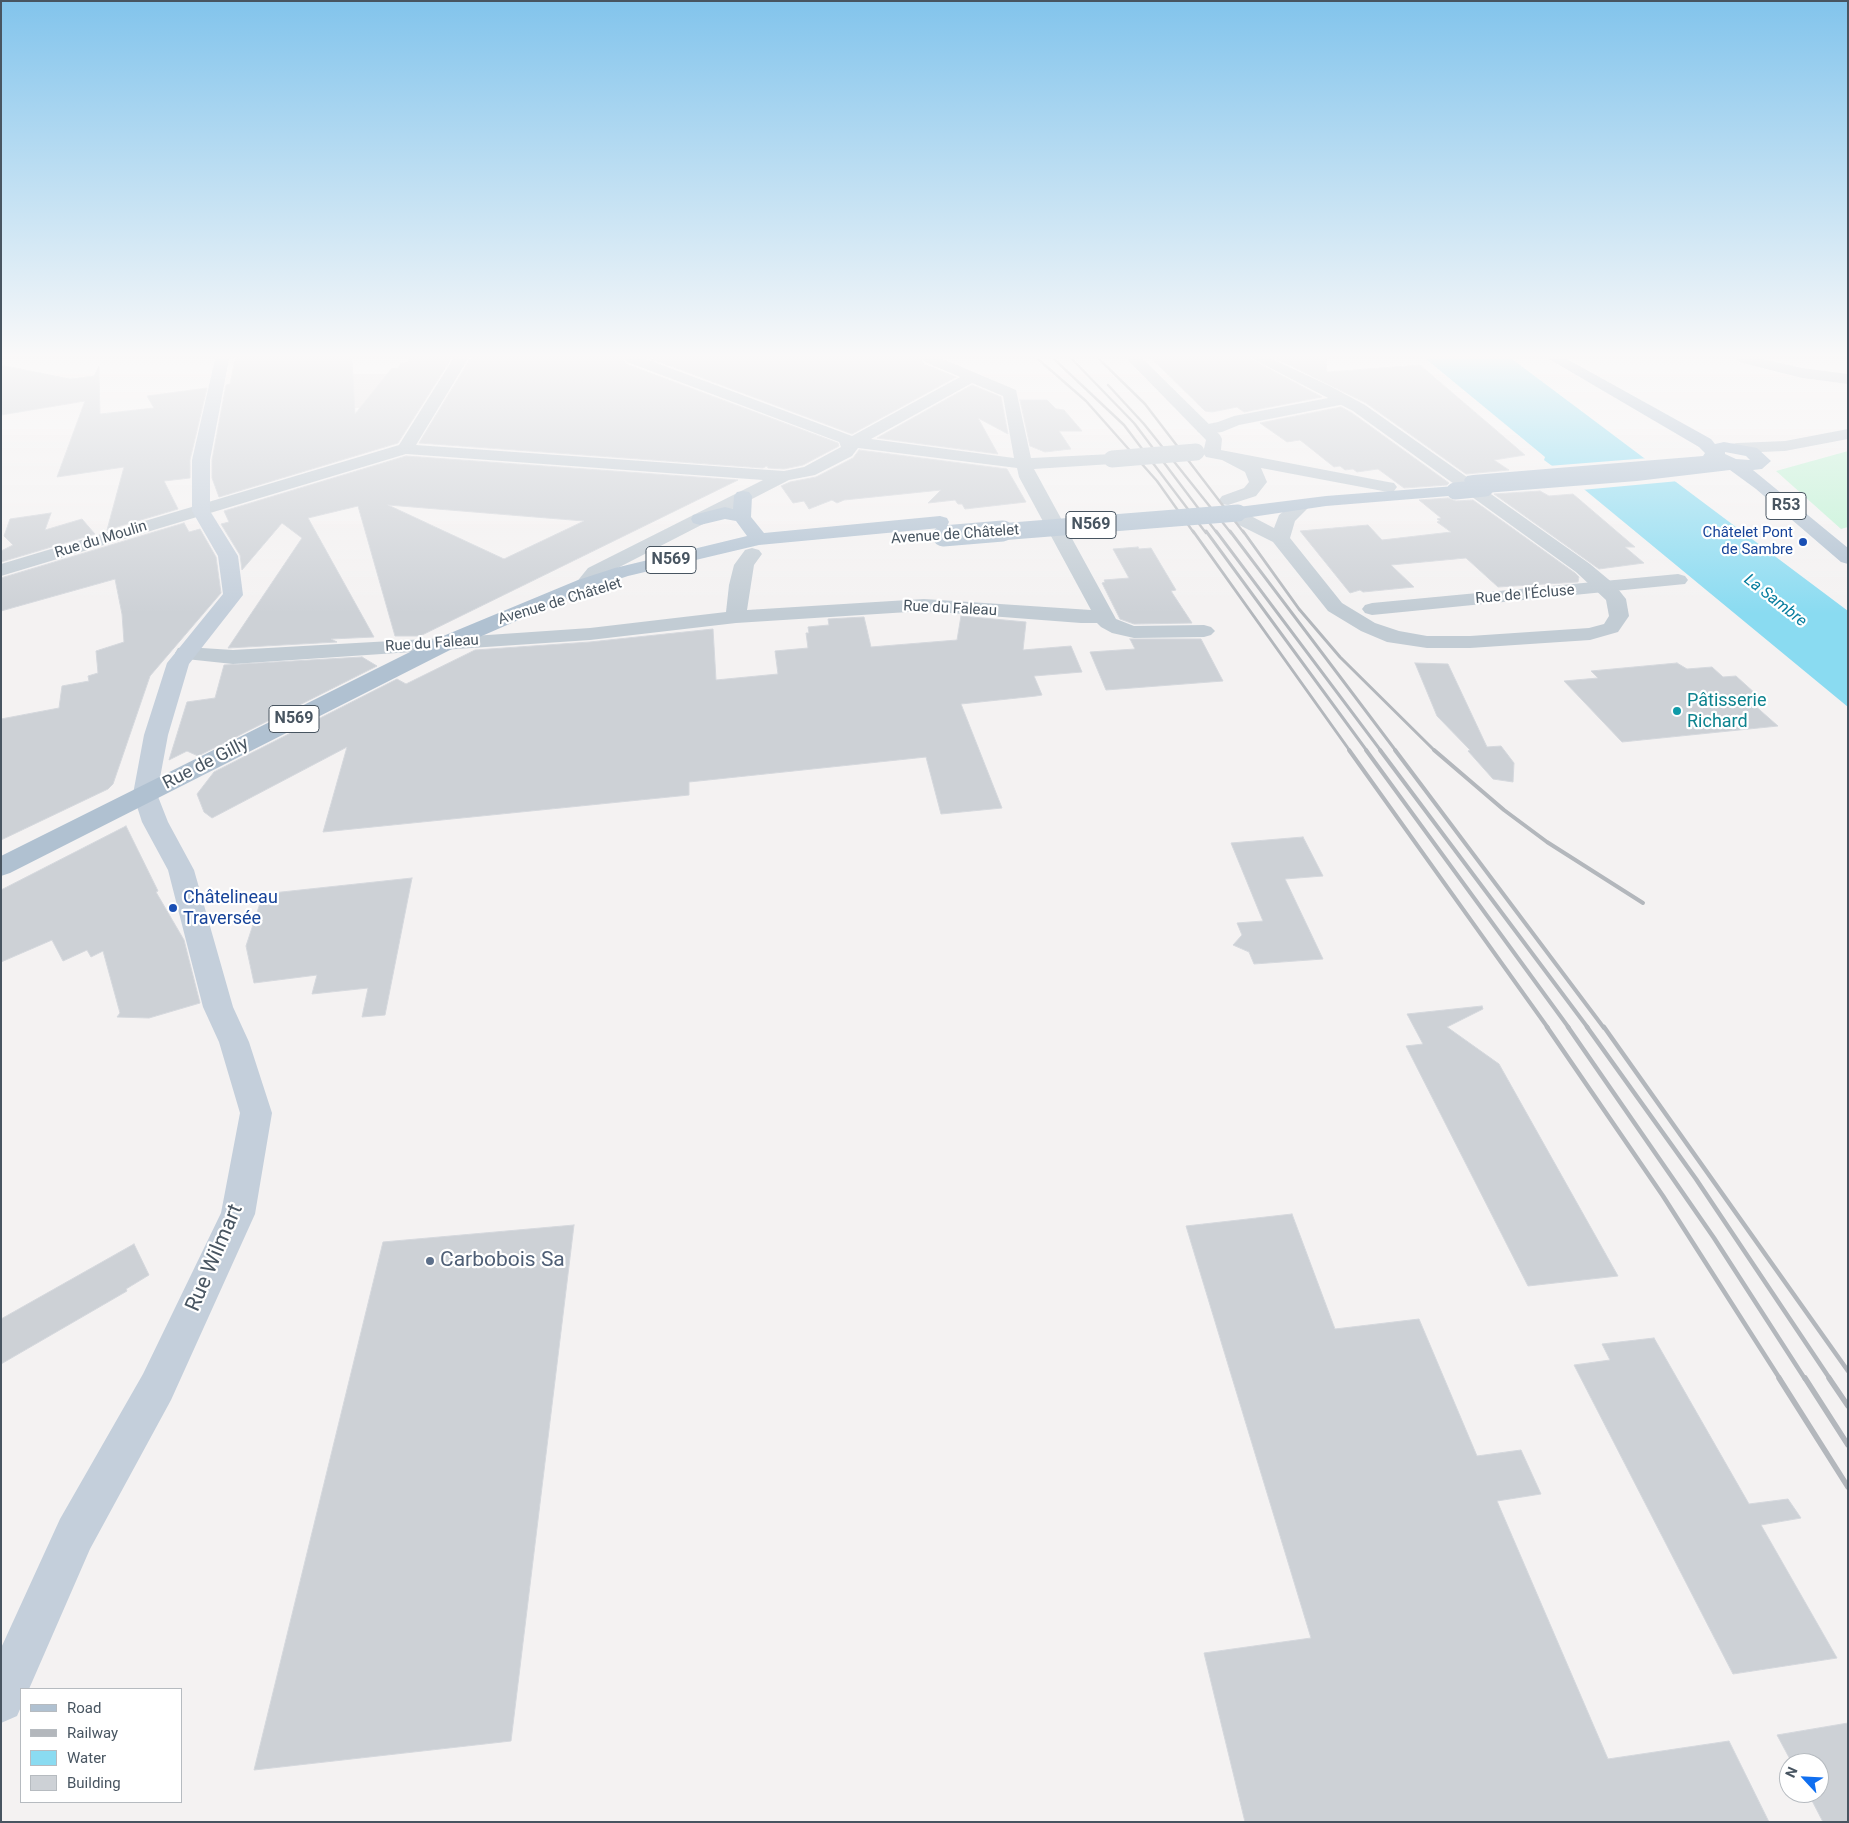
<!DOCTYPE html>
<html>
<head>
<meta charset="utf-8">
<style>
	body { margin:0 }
	#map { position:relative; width:1849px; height:1823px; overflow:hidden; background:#f4f2f2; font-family:Roboto,sans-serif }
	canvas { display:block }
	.frame { position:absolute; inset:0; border:2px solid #485561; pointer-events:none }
	.legend { position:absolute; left:20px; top:1688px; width:162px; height:115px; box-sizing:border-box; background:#fff; border:1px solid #b6bbc0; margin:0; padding:6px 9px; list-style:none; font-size:15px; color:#485561 }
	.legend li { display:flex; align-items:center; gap:10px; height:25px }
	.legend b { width:25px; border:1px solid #b6bbc0 }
	.north { position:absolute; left:1779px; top:1753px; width:50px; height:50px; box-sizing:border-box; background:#fff; border:1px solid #b6bbc0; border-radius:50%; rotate:295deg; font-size:14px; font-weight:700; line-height:20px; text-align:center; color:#485561 }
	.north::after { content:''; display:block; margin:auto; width:18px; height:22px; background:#106ff0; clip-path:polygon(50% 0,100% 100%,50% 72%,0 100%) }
</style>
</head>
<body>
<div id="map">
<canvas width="1849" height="1823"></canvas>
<div class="frame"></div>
<ul class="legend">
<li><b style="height:6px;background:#b0c1d1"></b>Road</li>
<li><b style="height:6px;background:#b3b7bc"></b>Railway</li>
<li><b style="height:14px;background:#8adbf1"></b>Water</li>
<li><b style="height:14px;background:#cdd1d6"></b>Building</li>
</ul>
<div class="north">N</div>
</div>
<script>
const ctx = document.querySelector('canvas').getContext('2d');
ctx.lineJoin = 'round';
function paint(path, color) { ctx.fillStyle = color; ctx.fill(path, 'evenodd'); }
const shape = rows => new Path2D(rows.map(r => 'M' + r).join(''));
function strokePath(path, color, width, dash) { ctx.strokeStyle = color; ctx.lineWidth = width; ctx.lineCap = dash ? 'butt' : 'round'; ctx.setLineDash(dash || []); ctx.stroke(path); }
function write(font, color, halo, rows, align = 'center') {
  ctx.font = font + ' Roboto,sans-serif'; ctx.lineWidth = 4.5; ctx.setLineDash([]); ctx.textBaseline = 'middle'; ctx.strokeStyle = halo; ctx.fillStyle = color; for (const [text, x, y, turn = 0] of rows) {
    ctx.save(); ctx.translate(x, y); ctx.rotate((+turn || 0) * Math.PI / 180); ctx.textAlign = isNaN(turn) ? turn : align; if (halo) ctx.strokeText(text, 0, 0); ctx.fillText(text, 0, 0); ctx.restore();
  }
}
paint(shape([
	[344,374,416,374,371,408,334,408]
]), '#e5e3e4');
paint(shape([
	[1848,451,1848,527,1841,529,1776,471]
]), '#bff2d4');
paint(shape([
	[1426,359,1512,359,1848,611,1848,707,1585,490,1544,460,1545,457]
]), '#8adbf1');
paint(shape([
	[1649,458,1679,481,1581,490,1548,466]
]), '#f4f2f2');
const building = shape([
	[235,359,352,359,355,414,392,368,398,368,401,363,408,362,410,359,451,359,398,443,219,497,212,478,212,460,226,385,230,384,235,359],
	[470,359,623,359,626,364,838,443,839,446,803,465,784,469,768,468,767,466,763,468,419,443,470,359],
	[652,359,921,359,924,364,956,377,852,434,652,359],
	[1152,359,1251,359,1322,397,1244,412,1237,407,1212,412,1205,411,1152,359],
	[1277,359,1326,359,1327,372,1420,365,1525,455,1494,460,1509,470,1466,474,1366,403,1277,359],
	[1,365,70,379,94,376,99,366,100,414,154,408,147,396,207,388,190,460,190,478,164,481,178,509,107,530,124,467,57,477,85,401,1,415,1,365],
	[972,385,1001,397,1008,434,978,418,998,454,877,438,972,385],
	[1020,400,1047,400,1056,409,1064,410,1082,431,1059,431,1071,449,1045,452,1030,446,1020,400],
	[1341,407,1352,413,1449,483,1447,485,1404,488,1378,469,1357,472,1353,469,1345,470,1340,466,1334,467,1300,440,1287,442,1260,423,1341,407],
	[859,450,1007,469,1026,502,965,509,962,504,958,504,955,500,928,503,941,490,844,500,837,503,832,500,809,509,804,501,793,503,781,486,790,482,816,477,853,458,859,450],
	[406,456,738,480,420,636,395,636,358,506,308,518,374,637,331,639,337,642,228,648,302,538,282,523,242,570,240,555,221,524,229,522,224,511,406,456],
	[388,505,584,521,504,559,388,505],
	[1540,491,1549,496,1573,494,1635,547,1625,547,1644,563,1599,569,1494,494,1540,491],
	[1448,498,1456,501,1473,500,1575,573,1579,577,1578,582,1498,587,1466,558,1391,565,1414,587,1363,592,1360,590,1350,593,1300,531,1368,525,1382,540,1451,532,1437,522,1440,521,1437,519,1441,518,1419,500,1448,498],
	[51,513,45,530,82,519,95,534,1,562,1,551,13,545,4,536,10,519,51,513],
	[184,523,189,532,200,529,216,557,221,593,150,676,113,784,108,789,1,840,1,719,59,708,62,686,89,681,88,676,98,673,96,651,124,642,122,614,115,579,1,611,1,578,184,523],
	[1138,547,1139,549,1151,548,1176,590,1171,591,1192,623,1134,624,1120,619,1102,583,1105,582,1104,580,1129,578,1113,549,1138,547],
	[961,616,1026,622,1023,650,1071,646,1082,672,1034,676,1042,695,1036,696,961,704,1002,808,941,814,926,757,689,782,689,795,323,832,347,747,212,818,204,812,197,794,214,772,397,679,406,684,475,650,590,642,713,629,716,680,778,674,775,651,808,648,806,633,809,633,808,627,829,625,828,619,864,617,871,647,957,640,961,616],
	[1130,639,1201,639,1223,681,1106,690,1090,652,1135,649,1130,639],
	[362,657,377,666,198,756,187,751,169,760,187,702,215,698,224,665,362,657],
	[1415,663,1448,664,1487,747,1501,746,1514,763,1513,782,1493,779,1468,751,1470,750,1437,716,1415,663],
	[1677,663,1687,669,1712,667,1723,677,1736,676,1757,695,1744,696,1778,726,1622,742,1564,681,1598,678,1591,671,1677,663],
	[126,826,158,891,156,892,184,940,200,1003,149,1018,117,1017,120,1013,103,951,91,957,87,950,63,961,52,940,1,962,1,890,126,826],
	[1303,837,1323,876,1285,879,1323,959,1254,964,1249,952,1233,945,1242,935,1237,923,1263,921,1231,843,1303,837],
	[412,878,385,1015,362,1017,368,988,312,994,317,975,254,983,246,946,263,894,412,878],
	[1482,1006,1483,1009,1447,1027,1499,1064,1618,1276,1528,1286,1406,1046,1423,1044,1407,1014,1482,1006],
	[1292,1214,1335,1329,1419,1319,1477,1456,1521,1450,1541,1494,1497,1501,1608,1759,1729,1741,1769,1822,1245,1822,1204,1653,1311,1638,1186,1226,1292,1214],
	[574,1225,511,1741,254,1770,383,1242,574,1225],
	[134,1244,149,1275,126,1289,127,1291,1,1364,1,1319,134,1244],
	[1654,1338,1749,1504,1788,1499,1801,1518,1761,1525,1837,1658,1733,1674,1574,1365,1610,1360,1602,1344,1654,1338],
	[1848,1723,1848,1822,1823,1822,1808,1793,1819,1793,1819,1763,1792,1763,1777,1735,1848,1723]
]);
paint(building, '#cdd1d6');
strokePath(building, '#d5d8dd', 1);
paint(shape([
	[453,359,468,359,416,445,784,471,804,467,841,447,839,442,627,362,625,359,646,359,852,436,960,377,925,362,923,359,943,359,1016,390,1031,458,1112,454,1118,455,1121,459,1118,463,1112,464,1034,469,1116,619,1134,626,1204,625,1211,627,1215,631,1211,635,1204,637,1134,638,1112,633,1101,627,1097,623,1081,623,924,611,736,623,590,640,233,664,186,659,178,658,175,653,178,648,186,647,233,650,444,638,590,628,726,612,729,585,734,565,745,550,752,548,759,550,762,554,754,565,747,610,924,599,1091,610,1019,477,1017,468,858,448,852,456,815,475,789,480,602,576,592,588,585,590,578,588,575,584,588,568,763,480,406,454,1,576,1,564,399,445,453,359],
	[972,383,1003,396,1014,458,871,439,972,383],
	[1737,359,1763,359,1802,368,1848,374,1848,384,1802,378,1739,362,1737,359],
	[1344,395,1352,400,1350,403,1239,425,1222,432,1204,434,1198,432,1196,429,1198,426,1218,422,1234,416,1344,395],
	[1848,429,1848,439,1785,451,1737,453,1731,452,1729,448,1731,444,1737,443,1785,441,1848,429],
	[1678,574,1685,576,1688,580,1685,584,1372,615,1365,613,1362,609,1365,605,1372,603,1678,574]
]), '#c2ccd4');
paint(shape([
	[1127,359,1143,359,1220,435,1222,439,1221,450,1388,482,1394,483,1397,487,1394,491,1388,492,1261,468,1267,482,1256,496,1228,505,1222,504,1219,500,1222,496,1244,488,1249,482,1245,472,1222,460,1206,457,1203,453,1206,440,1127,359],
	[1253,359,1272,359,1330,386,1365,405,1590,564,1614,584,1626,599,1629,616,1618,632,1590,640,1470,648,1427,648,1387,642,1361,631,1328,611,1273,542,1235,523,1233,519,1235,515,1249,515,1274,528,1279,515,1297,500,1309,500,1312,504,1295,521,1290,538,1342,603,1375,623,1399,631,1427,636,1470,636,1589,628,1604,624,1609,616,1606,600,1576,572,1353,411,1253,359]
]), '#c2ccd4');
paint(shape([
	[215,359,229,359,210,460,210,511,238,556,243,595,189,664,168,735,157,794,168,822,194,870,233,1007,249,1042,272,1113,255,1214,171,1400,90,1549,29,1689,21,1689,21,1707,17,1716,1,1723,1,1648,60,1519,143,1374,221,1213,240,1113,219,1042,203,1007,168,870,142,822,133,794,144,735,167,663,223,594,218,556,192,511,192,460,215,359]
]), '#c4cfdb');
paint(shape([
	[1549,359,1567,359,1711,439,1715,444,1724,442,1757,448,1771,461,1762,469,1753,470,1848,548,1848,564,1841,562,1756,489,1730,470,1637,481,1485,493,1479,492,1476,488,1478,485,1467,484,1464,480,1467,476,1473,475,1703,456,1705,453,1699,447,1549,359],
	[1725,452,1746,456,1750,460,1736,459,1725,454,1725,452],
	[1455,486,1461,487,1464,491,1461,495,1326,506,1238,519,1232,517,1229,513,1232,509,1238,507,1326,496,1455,486],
	[743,491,749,492,752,496,751,517,764,533,940,516,947,518,949,522,947,526,940,528,759,545,628,576,592,588,452,649,10,873,1,876,1,856,436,639,578,580,615,568,747,536,736,521,725,519,700,525,693,523,691,519,693,515,725,507,733,509,734,496,737,492,743,491]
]), '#b0c1d1');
strokePath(shape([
	[1038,359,1086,401,1157,481,1194,533],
	[1054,359,1124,425,1206,533],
	[1072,359,1134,423,1217,533],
	[1099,359,1145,404,1244,533],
	[1108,385,1144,424,1231,533]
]), '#b3b7bc', 2.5);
strokePath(shape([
	[1193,531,1350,751],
	[1206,531,1367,751],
	[1216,531,1381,751],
	[1230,531,1396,751],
	[1243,531,1299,609,1340,657,1435,751]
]), '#b3b7bc', 3);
strokePath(shape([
	[1349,750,1548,1028],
	[1366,750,1569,1028],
	[1380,750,1588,1028],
	[1395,750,1604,1028],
	[1434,750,1504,810,1547,842,1643,903]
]), '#b3b7bc', 4);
strokePath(shape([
	[1547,1027,1663,1196,1780,1379],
	[1568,1027,1714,1238,1805,1379],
	[1587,1027,1696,1179,1830,1379],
	[1604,1027,1848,1371]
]), '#b3b7bc', 4.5);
strokePath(shape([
	[1779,1378,1848,1487],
	[1805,1378,1848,1445],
	[1829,1378,1848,1406]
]), '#b3b7bc', 5.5);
strokePath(shape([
	[1112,459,1196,452]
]), '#c2ccd4', 17);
strokePath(shape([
	[1455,491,1485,488],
	[987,533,1238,513]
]), '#b0c1d1', 17);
strokePath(shape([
	[943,536,1003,531]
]), '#b0c1d1', 21);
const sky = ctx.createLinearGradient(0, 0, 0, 614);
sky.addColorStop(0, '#82c4ec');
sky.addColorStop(0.58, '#faf9f9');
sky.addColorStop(1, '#faf9f900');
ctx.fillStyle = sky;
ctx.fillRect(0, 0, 1849, 614);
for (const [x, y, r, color] of [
	[1803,542,5,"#1a4fb4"],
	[1677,711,5,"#0f9aa8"],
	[173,908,5,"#1a4fb4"],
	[430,1261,5,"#5c6f8a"]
]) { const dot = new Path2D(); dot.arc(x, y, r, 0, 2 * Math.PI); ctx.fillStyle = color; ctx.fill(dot); strokePath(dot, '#fff', 2); }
write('15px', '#164399', '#fff', [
	["Châtelet Pont",1793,533],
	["de Sambre",1793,550]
], 'right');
write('15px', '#485561', '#fff', [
	["Avenue de Châtelet",955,535,-4],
	["Rue du Moulin",101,540,-17],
	["Rue de l'Écluse",1525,595,-5],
	["Avenue de Châtelet",560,602,-17],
	["Rue du Faleau",950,609,3],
	["Rue du Faleau",432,644,-4]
]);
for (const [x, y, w] of [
	[1786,506,40],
	[1091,525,50],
	[671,560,50],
	[294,719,50]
]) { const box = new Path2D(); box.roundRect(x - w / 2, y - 13.5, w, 27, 4); ctx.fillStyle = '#fff'; ctx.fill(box); strokePath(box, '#485561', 1); }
write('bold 16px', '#485561', null, [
	["R53",1786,506],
	["N569",1091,525],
	["N569",671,560],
	["N569",294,719]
]);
write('italic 16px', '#067d9e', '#fff', [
	["La Sambre",1775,601,38]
]);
write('18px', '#0d838f', '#fff', [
	["Pâtisserie",1687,701],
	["Richard",1687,722]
], 'left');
write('18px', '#485561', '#fff', [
	["Rue de Gilly",206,764,-27]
]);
write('18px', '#164399', '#fff', [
	["Châtelineau",183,898],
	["Traversée",183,919]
], 'left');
write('21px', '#485561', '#fff', [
	["Rue Wilmart",215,1258,-67]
]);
write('21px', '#4e5e75', '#fff', [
	["Carbobois Sa",440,1261]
], 'left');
</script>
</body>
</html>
